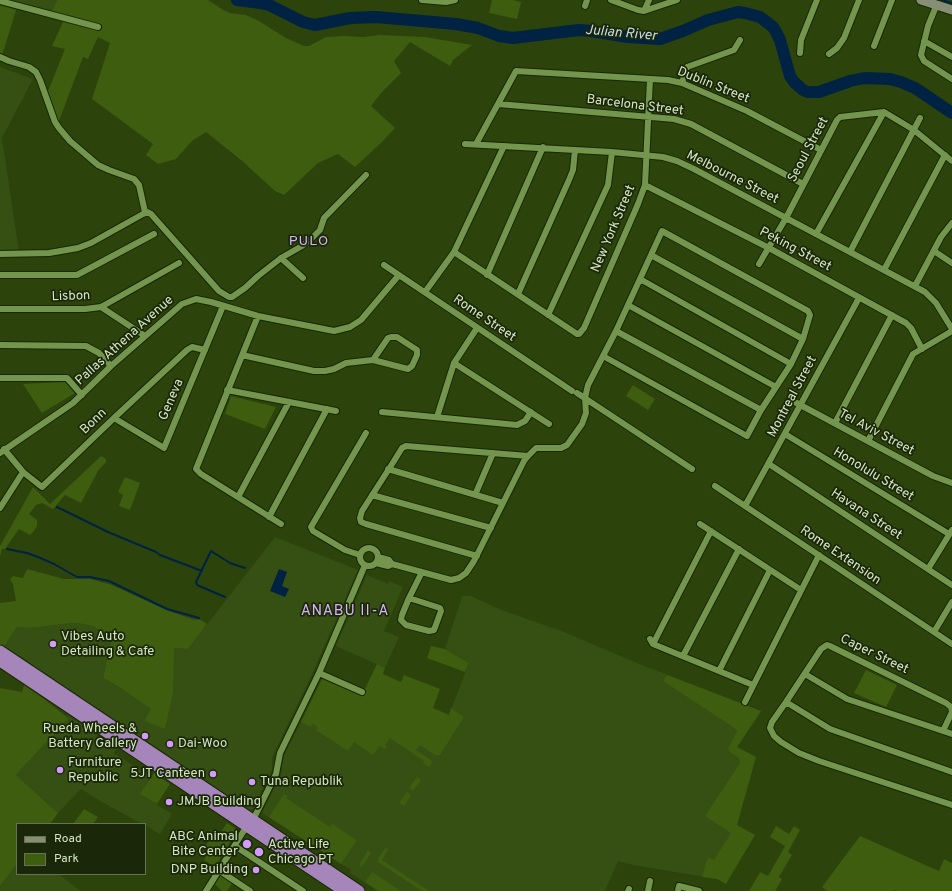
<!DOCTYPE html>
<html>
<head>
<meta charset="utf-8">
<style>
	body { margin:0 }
	#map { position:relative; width:952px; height:891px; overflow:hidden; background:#2c430b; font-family:Overpass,sans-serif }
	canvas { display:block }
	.legend { position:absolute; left:16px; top:823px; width:130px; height:52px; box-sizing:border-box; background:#1a2709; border:1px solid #647453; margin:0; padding:5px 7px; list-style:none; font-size:12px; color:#d4e7c2 }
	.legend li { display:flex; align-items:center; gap:8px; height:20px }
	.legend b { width:20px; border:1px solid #647453 }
</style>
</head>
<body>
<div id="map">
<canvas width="952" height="891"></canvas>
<ul class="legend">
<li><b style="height:5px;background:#868f76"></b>Road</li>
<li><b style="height:11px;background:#3e5d0f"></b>Park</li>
</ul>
</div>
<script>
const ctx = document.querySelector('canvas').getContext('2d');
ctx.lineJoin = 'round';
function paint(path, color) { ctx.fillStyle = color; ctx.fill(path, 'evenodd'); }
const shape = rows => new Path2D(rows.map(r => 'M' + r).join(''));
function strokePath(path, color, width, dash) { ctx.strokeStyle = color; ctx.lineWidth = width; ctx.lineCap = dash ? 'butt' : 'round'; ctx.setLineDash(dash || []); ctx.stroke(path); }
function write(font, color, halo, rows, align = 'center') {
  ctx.font = font + ' Overpass,sans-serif'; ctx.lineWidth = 3.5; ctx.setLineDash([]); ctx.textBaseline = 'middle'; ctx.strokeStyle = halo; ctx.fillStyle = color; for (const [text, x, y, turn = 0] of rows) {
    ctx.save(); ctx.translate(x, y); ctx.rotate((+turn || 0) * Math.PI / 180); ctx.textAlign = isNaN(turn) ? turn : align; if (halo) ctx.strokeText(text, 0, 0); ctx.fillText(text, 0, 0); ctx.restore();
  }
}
paint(shape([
	[6,0,57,0,51,12],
	[0,67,33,79,2,138,19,252,0,252],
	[275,537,358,570,309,681,272,757,272,770,252,810,248,809,138,738,4,647,17,627,31,628,72,623,84,624,94,627,112,636,103,678,119,687,152,709,165,729,174,648,188,649],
	[367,575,388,584,389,581,403,587,384,631,399,637,385,668,336,646],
	[462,596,471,596,499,609,564,632,637,663,761,711,737,747,756,757,728,856,717,879,633,865,618,861,605,891,378,891,350,873,351,870,262,813,281,774,284,756,323,677,437,745,469,663,445,649],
	[67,715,117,749,114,753,151,777,141,794,172,814,160,834,145,825,145,824,142,824,102,802,81,789,58,813,16,775,67,720],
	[17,864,17,874,58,874,81,891,0,891,0,886]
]), '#364f12');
paint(shape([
	[57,0,208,0,225,11,230,13,246,15,259,21,286,38,304,46,309,46,326,37,344,36,363,37,380,35,425,37,472,45,453,60,450,66,410,42,394,61,401,73,382,92,371,106,395,128,381,143,355,167,338,154,318,163,284,195,275,191,241,160,206,132,192,141,176,159,158,164,146,155,153,144,92,99,110,43,98,37,88,59,83,57,56,129,51,121,44,101,65,49,52,46,64,20,101,29,103,27,51,12],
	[492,0,513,0,521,2,517,19,489,13],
	[0,2,17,7,0,62],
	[65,382,75,393,42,413,23,384],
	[633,385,655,399,648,410,626,396],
	[231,396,276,407,265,429,225,414],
	[101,456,106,459,106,462,98,471,81,503,65,495,53,509,42,503,36,505,29,514,37,520,37,526,34,531,30,535,19,529,5,549,2,549,0,557,0,546,33,487,50,504],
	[125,477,140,483,130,510,119,506,123,495,118,492],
	[27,569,64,579,90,579,112,585,169,611,192,619,201,620,207,624,188,649,174,648,173,693,165,729,144,721,151,709,119,687,103,678,112,636,94,627,84,624,72,623,31,628,17,627,4,647,0,645,0,603,16,601,13,584,10,579,13,576,23,578],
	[431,646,445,649,469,663,465,672,427,658],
	[377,664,385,668,383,674,401,682,404,675,440,689,433,708,449,715,451,708,464,717,440,755,435,755,420,745,416,750,431,760,432,763,429,767,423,763,424,761,390,738,385,745,387,747,385,749,380,746,373,755,354,742,348,751,316,730,318,727,313,724,310,727,301,722,323,677,325,677,362,695],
	[866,670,897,685,886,707,854,693],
	[667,675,761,711,737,747,756,757,737,825,755,835,726,884,717,879,702,877,706,862,709,857,714,860,731,833,705,816,740,763,740,760,738,757,731,753,728,749,737,731,736,729,663,681],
	[24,685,44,699,67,717,67,720,16,775,58,813,50,824,17,824,17,864,0,886,0,688,22,692],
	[154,773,170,784,157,804,140,794],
	[417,777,421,780,413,791,409,788],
	[407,792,411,795,404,806,399,803],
	[284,794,288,796,286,798,330,827,332,824,357,840,341,864,269,817],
	[84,809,98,817,93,824,73,824],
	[227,823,236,829,229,841,230,842,215,867,204,860,208,853,206,851,207,849,205,847,208,842,205,840,210,830,219,835],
	[776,826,789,834,794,826,800,830,788,852,792,855,779,877,782,879,775,891,749,891,760,872,768,876,785,846,770,837],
	[860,836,939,871,944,859,952,863,952,891,898,891,895,890,894,891,827,891,822,887],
	[385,848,389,849,382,860,429,891,422,891,378,862,378,859],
	[368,850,371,853,362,867,359,865],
	[372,872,401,891,378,891,365,882],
	[221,875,233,882,227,891,222,891,215,884]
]), '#3e5d0f');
paint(shape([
	[279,569,287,572,282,586,289,589,285,597,270,591]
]), '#002243');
strokePath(shape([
	[942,0,952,3],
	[57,507,108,532,156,552,160,555,202,571],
	[7,549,27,553,38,557,54,564,77,577,90,577,109,581,167,609,199,618],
	[225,597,197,585,196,582,211,551,230,563,245,568]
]), '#002243', 2);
strokePath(shape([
	[237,0,261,3,269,5,303,22,315,25,350,18,376,17,456,24,478,28,499,36,513,38,579,30,591,31,628,37,660,39,683,31,708,20,738,12,745,13,760,17,773,27,776,32,780,40,790,76,794,82,803,90,808,92,819,92,850,81,864,78,890,79,901,82,915,88,952,113]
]), '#002243', 12);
const minor = shape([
	[422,0,446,2,455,0],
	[611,0,638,10,644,11,677,0],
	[0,1,98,27],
	[937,4,928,26,921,55,924,61,952,79],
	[585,6,587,0],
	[644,11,649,0],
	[924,41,952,57],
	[874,46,892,0],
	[800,53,801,40,817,0],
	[829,54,837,48,844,38,859,0],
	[0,57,9,61,29,67,36,72,40,80,55,122,59,128,70,141,98,165,109,170,134,179,139,185,145,212],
	[682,83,687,67,734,50,740,40],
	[498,104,674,119,691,124,803,184],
	[465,144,612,152,663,157,677,161,694,169,925,292,936,303,952,329],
	[476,144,516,71,668,80,682,83,747,111,821,150],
	[645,185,769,248,906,323,911,328,922,349],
	[816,234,884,112],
	[934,251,952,263],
	[454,252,577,334,579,334,584,328,638,204,645,185,650,79],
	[850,252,920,118],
	[0,254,49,253,78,248,91,243,143,214,147,212,151,214,219,291,229,297,232,297,245,288,258,276,281,258,302,246,312,238,320,230,324,218,366,175],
	[651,255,803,339],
	[281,258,303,278],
	[759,264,786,218,837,120,840,117,884,112,914,130,952,161],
	[384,265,572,391],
	[884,270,945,155],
	[0,275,77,275,154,234],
	[487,275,543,147],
	[640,279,791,364],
	[915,286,941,237,952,223],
	[425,292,454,252,504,146],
	[518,294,569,180,573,170,575,150],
	[628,305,776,387],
	[101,307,145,336],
	[0,309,85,309,101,307,179,263],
	[548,315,608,185,612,152],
	[258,316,196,469,201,474,281,524],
	[616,331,761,410],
	[0,345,86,346,99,353,111,366],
	[242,355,314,371,325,371,334,369,346,363,373,360,408,369,412,366,417,355,417,350,397,337,391,337,388,338,373,360],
	[454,363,549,424],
	[0,378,67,378,82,395],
	[227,390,336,411],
	[577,393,692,469],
	[791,400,933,476,952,483],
	[382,412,517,425,525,421,531,412],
	[437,417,454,363,477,328],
	[114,418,164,448,223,306],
	[835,423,892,315],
	[785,434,949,534],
	[868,441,913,354,952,331],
	[4,449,23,472,42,487,114,418,187,350,192,347,205,350],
	[0,453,73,403,111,366,182,304,196,299,211,302,258,316,334,331,350,327,361,320,399,275],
	[769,464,952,585],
	[388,469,503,503],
	[715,486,952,644],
	[372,495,491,528],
	[475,495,493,453],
	[238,497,289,402],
	[745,506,859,298],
	[0,508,23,472],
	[269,517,327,409],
	[700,524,801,590],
	'360 557a9 9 0 1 1 18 0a9 9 0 1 1-18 0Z',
	[360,555,345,550,313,531,311,527,366,433],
	[477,556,366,524,361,522,360,518,362,511,394,461,402,448,406,446,528,456],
	[378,557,389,560,392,564],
	[376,563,388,566,392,564,451,580,459,578,466,573,474,561,524,461,528,456,536,448,561,448,567,445,582,424,586,413,585,398,588,385,603,356,616,331,662,231,808,311,810,315,803,339,791,364,761,410,747,436,603,356],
	[928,569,952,530],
	[409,598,440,608,441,611,434,630,429,631,406,625,401,620,402,615,409,598,422,572],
	[934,632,952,602],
	[650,639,653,644,753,685],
	[653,644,711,531],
	[683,656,739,549],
	[719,671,770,570],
	[319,673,362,692],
	[805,674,847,699,952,734],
	[745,702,819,555],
	[786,702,830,729,952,772],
	[943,731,952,712,951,707,946,703,830,646,827,645,821,649,786,702,772,722,770,728,774,736,781,742,799,753,819,761,952,805],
	[235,846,303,891],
	[220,871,250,891],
	[206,891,243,832,253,820,276,774,280,753,319,673,365,565],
	[628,891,629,889],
	[648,891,650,881],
	[678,891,679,886,699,891]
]);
const secondary = shape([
	[921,0,952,10]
]);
const trunk = shape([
	[0,651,359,891],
	[0,661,344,891]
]);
strokePath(minor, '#182802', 8);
strokePath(secondary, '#182802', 11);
strokePath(trunk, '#182802', 13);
strokePath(minor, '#73954e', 6);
strokePath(secondary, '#868f76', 9);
strokePath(trunk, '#a686ba', 11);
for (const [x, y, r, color] of [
	[53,644,4,"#d39cfc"],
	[145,736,4,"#d39cfc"],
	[170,744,4,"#d39cfc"],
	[60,770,4,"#d39cfc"],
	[213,774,4,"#d39cfc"],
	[252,782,4,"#d39cfc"],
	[169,802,4,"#d39cfc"],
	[247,844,5,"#d39cfc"],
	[259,852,5,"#d39cfc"],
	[256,870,4,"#d39cfc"]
]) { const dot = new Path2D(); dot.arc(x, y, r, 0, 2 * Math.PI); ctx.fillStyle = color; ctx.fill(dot); strokePath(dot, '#1a2709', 1.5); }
write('13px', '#d4e7c2', '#1a2709', [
	["Dublin Street",713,86,22],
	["Barcelona Street",635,106,7],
	["Seoul Street",809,150,-62],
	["Melbourne Street",732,178,27],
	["New York Street",614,229,-67],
	["Peking Street",795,250,28],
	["Lisbon",71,297,-2],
	["Rome Street",484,319,34],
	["Pallas Athena Avenue",125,341,-42],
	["Montreal Street",793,397,-62],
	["Geneva",172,400,-67],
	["Bonn",94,422,-44],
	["Tel Aviv Street",876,433,28],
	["Honolulu Street",873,475,31],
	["Havana Street",866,515,33],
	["Rome Extension",840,556,34],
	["Caper Street",874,655,26]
]);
write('13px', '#d4e7c2', '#1a2709', [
	["Vibes Auto",61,637],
	["Detailing & Cafe",61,652],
	["Rueda Wheels &",137,729,"right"],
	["Battery Gallery",137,744,"right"],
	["Dai-Woo",178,744],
	["Furniture",68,763],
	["Republic",68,778],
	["5JT Canteen",205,774,"right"],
	["Tuna Republik",260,782],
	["JMJB Building",177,802],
	["ABC Animal",238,837,"right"],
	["Bite Center",238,852,"right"],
	["Active Life",268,845],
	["Chicago PT",268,860],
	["DNP Building",248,870,"right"]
], 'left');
write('italic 14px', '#c8daec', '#1a2709', [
	["Julian River",621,34,5]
]);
ctx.letterSpacing = '1px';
write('14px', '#d8b3f6', '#1a2709', [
	["PULO",309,242]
]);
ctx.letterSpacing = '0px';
ctx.letterSpacing = '1px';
write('15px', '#d8b3f6', '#1a2709', [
	["ANABU II-A",345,612]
]);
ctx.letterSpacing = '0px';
</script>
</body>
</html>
